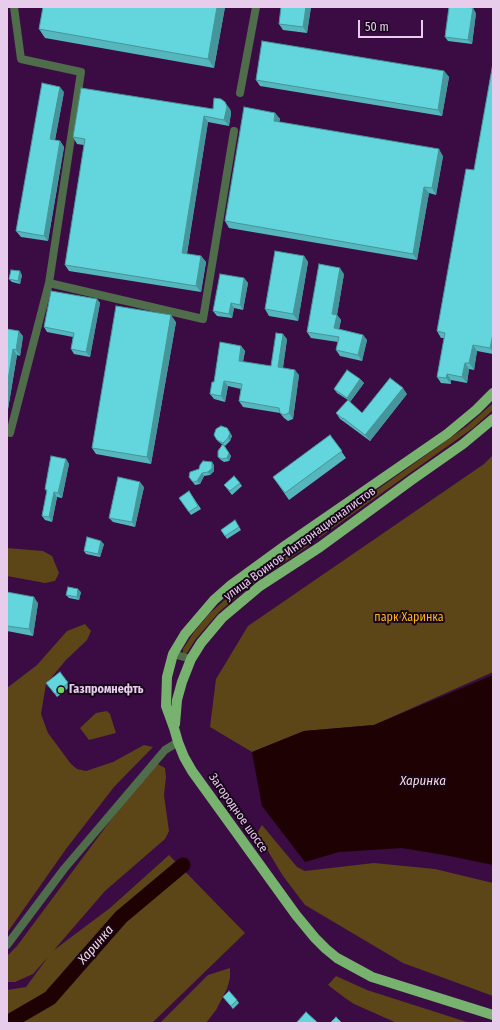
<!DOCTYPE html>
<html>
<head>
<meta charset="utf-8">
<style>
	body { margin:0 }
	#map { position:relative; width:500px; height:1030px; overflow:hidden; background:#3a0c43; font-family:"Fira Sans Condensed",sans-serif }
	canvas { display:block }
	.frame { position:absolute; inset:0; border:8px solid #e7ccec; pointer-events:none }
	.scale { position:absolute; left:358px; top:20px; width:65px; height:18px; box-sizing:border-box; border:2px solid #e7ccec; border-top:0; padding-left:5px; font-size:12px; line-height:14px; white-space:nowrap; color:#e7ccec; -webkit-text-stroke:3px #18061b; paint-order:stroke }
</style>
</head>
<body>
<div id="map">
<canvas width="500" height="1030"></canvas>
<div class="frame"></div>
<div class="scale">50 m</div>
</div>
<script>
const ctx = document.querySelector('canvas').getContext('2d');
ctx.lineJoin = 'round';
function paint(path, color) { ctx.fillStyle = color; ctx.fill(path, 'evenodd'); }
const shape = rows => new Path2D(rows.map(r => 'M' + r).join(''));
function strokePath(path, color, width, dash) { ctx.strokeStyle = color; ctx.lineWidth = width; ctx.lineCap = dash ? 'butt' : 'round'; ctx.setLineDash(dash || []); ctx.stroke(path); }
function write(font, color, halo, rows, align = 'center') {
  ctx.font = font + ' "Fira Sans Condensed",sans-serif'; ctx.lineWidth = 4; ctx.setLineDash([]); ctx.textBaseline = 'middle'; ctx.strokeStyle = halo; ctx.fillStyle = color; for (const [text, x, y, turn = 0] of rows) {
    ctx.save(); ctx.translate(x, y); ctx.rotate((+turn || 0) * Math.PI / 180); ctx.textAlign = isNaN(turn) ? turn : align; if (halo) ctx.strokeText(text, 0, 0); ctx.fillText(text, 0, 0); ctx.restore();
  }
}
paint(shape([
	[493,403,493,410,473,428,319,538,316,533,467,426],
	[493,455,493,672,374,725,304,731,252,752,210,727,216,679,248,626,484,464],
	[309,538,312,543,247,588,219,612,195,640,187,653,185,654,183,653,183,649,194,632,209,614,230,595],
	[7,548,43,551,52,556,59,573,55,581,45,583,7,576],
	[85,624,91,631,87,640,66,660,46,684,41,714,48,733,71,764,77,769,86,771,113,762,144,745,153,747,114,787,66,849,7,933,7,688,37,665,67,631],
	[107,711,110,714,116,733,89,740,80,728,96,713],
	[154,762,165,768,166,777,164,795,169,831,165,839,105,891,54,950,110,908,169,855,245,933,152,1023,7,1023,7,990,26,987,48,957,33,974,15,982,7,982,7,956,17,946],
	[262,825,297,867,305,871,374,863,435,869,493,883,493,996,403,963,305,905,283,876,257,833],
	[230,968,230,978,227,989,216,1010,206,1023,160,1023,208,975],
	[336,976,367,990,470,1023,397,1023,354,1004,345,998,328,985]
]), '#5c4517');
paint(shape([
	[493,675,493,865,450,856,402,848,339,852,305,862,262,806,252,752,304,731,374,725]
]), '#1e0203');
strokePath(shape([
	[7,1023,50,998,121,917,183,865]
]), '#1e0203', 15);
strokePath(shape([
	[240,93,256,7],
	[49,283,203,319,234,131],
	[10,433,49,283,81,72,21,59,14,7],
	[173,654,191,659],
	[7,945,64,869,165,750,178,742]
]), '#4f6c4b', 8);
strokePath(shape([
	[493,393,476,410,447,434,286,545,231,585,214,600,185,634,173,654,167,677,166,706,174,728,178,742,184,757,192,771,296,915,315,938,326,949,337,958,372,977,493,1015],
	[175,724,177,700,182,682,191,659,201,643,222,618,260,586,320,547,413,479,463,444,493,419]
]), '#77b26e', 10);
paint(shape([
	[43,7,225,7,214,68,45,38,39,29],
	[311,7,307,33,283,30,279,24],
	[476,13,472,44,448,41,445,37],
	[493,63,493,354,477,351,474,370,469,369,467,383,451,380,451,384,441,383,437,377,444,338,441,338,437,331,474,170],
	[444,71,449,77,442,116,260,86,256,80],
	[64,92,55,140,60,141,64,147,48,241,21,237,16,231],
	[213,109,230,109,231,113,229,126,208,122,187,254,201,256,206,262,201,292,69,271,65,265,84,145,77,144,73,137],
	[275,113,280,119,279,122,443,156,436,195,429,193,417,260,229,228,225,221],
	[304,256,308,262,298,321,269,316,265,309],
	[344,274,337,315,341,320,339,329,363,335,367,340,362,361,340,356,336,350,338,342,311,338,307,332],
	[22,275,20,284,12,282,9,279],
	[244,278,248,283,243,310,234,308,232,318,217,316,213,311],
	[97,299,100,303,90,357,74,354,71,349,73,337,47,332,44,327],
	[176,322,151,464,96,454,92,448],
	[7,329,23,336,20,356,17,355,7,415],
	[287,339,283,368,299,375,293,419,288,421,284,418,280,413,243,407,239,401,241,389,228,386,225,402,214,399,210,394,214,382,241,346,245,351,243,362,271,366],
	[360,379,364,383,350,402,348,401,362,413,407,394,370,441,347,424,340,419,336,413,348,400,337,393,334,389],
	[227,428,232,436,230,441,225,446,223,445,231,456,229,461,224,462,221,460,218,457,222,444,220,443,217,440],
	[330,435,346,458,289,500,273,477],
	[66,459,69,464,62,498,57,497,52,522,45,520,42,516,47,493,45,489],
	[214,465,214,471,210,475,204,476,200,484,195,485,189,477],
	[240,483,242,486,232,495,224,485],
	[144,487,135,527,113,522,109,518],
	[189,491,201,509,191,515,179,498],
	[235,520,241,530,227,539,221,530],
	[104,544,100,557,86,554,84,551],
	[7,592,38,603,33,636,7,631],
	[81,592,79,600,69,598,66,595],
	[60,672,71,686,57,697,46,683],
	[223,997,237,1000,239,1003,233,1009]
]), '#55b7bd');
paint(shape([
	[217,7,225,7,214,68,208,59],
	[306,7,311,7,307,33,303,27],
	[473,8,476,13,472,44,468,40],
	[444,71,449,77,442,116,438,110],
	[60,87,64,92,54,145,50,139],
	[225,102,230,109,231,113,229,126,224,120],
	[275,113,280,119,278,127,274,121],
	[204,116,208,122,186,259,182,253],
	[60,141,64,147,48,241,44,236],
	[439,149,443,156,436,195,432,188],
	[424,187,429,193,417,260,413,254],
	[201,256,206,262,201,292,196,286],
	[304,256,308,262,298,321,293,314],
	[340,268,344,274,337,315,341,320,338,334,334,328,332,314],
	[20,271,22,275,20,284,18,281],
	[244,278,248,283,243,310,240,305],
	[97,299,100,303,90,357,86,352],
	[231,303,234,308,232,318,229,314],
	[171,315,176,322,151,464,147,457],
	[19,331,23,336,20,356,16,350],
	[283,334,287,339,282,373,278,367],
	[493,334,493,352,490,348],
	[363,335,367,340,362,361,358,355],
	[473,345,477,351,474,370,469,363],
	[241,346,245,351,242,366,239,361],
	[13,349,17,355,7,415,7,386],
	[465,363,469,369,467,383,462,377],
	[295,370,299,375,293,419,289,413],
	[447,374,451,380,451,384,446,378],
	[360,379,364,383,350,402,347,398],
	[224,381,228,386,225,402,221,396],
	[403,388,407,394,370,441,365,435],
	[227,428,232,436,230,441,228,438],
	[229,453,231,456,229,461,227,458],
	[66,459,69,464,62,498,58,493],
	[212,462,214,465,214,471,210,475,208,472],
	[202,473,204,476,200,484,197,481],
	[140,482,144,487,135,527,132,522],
	[54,492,57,497,52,522,49,517],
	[101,541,104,544,100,557,98,554],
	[78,589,81,592,79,600,77,597],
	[34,597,38,603,33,636,29,629]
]), '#45959a');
const building = shape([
	[43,7,217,7,208,59,39,29,43,7],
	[281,7,306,7,303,27,279,24,281,7],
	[449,7,465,7,473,8,468,40,445,37,449,7],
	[262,41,444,71,438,110,256,80,262,41],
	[493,63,493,334,490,348,473,345,469,363,465,363,462,377,447,374,446,378,437,377,445,333,437,331,466,169,474,170,493,63],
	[42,83,60,87,50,139,60,141,44,236,16,231,42,83],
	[81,88,213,109,214,98,221,99,225,102,227,107,224,120,204,116,182,253,201,256,196,286,65,265,85,139,73,137,81,88],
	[244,107,275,113,274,121,439,149,432,188,424,187,413,254,225,221,244,107],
	[275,251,304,256,293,314,265,309,275,251],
	[319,264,340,268,332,314,337,315,334,328,363,335,358,355,336,350,339,337,307,332,319,264],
	[11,270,20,271,18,281,9,279,11,270],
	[220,274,244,278,240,305,231,303,229,314,213,311,220,274],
	[51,291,97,299,86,352,71,349,74,333,44,327,51,291],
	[116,306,171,315,147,457,92,448,116,306],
	[7,329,19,331,16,350,13,349,7,386,7,329],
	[276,333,283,334,278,367,295,370,289,413,284,415,280,413,279,408,239,401,242,384,224,381,221,396,210,394,212,382,214,382,220,342,241,346,239,361,271,366,276,333],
	[347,370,360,379,347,398,334,389,347,370],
	[390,378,403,388,365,435,343,418,343,419,336,413,348,400,362,413,390,378],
	[221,426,227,428,230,433,228,438,223,443,217,440,214,435,216,429,221,426],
	[330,435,342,451,285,493,273,477,330,435],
	[223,444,229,453,227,458,222,459,218,457,218,451,223,444],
	[51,456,66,459,58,493,54,492,49,517,42,516,47,490,45,489,51,456],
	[203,461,212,462,212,468,208,472,202,473,197,481,193,482,189,477,190,472,199,469,200,465,203,461],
	[234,476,240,483,230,491,224,485,234,476],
	[118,477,140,482,132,522,109,518,118,477],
	[189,491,198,506,189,512,179,498,189,491],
	[235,520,239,527,225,536,221,530,235,520],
	[87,537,101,541,98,554,84,551,87,537],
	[68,587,78,589,77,597,66,595,68,587],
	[7,592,34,597,29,629,7,626,7,592],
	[60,672,68,683,55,694,46,683,60,672],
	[229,991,237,1000,231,1006,223,997,229,991],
	[306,1012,318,1023,298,1023,297,1022,306,1012],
	[336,1017,342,1023,330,1023,336,1017]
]);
paint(building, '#63d5dc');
strokePath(building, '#45959a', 1);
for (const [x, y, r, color] of [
	[61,690,4,"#6fd360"]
]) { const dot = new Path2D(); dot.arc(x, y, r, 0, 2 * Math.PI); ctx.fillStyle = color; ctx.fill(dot); strokePath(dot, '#18061b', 1.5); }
write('12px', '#e7ccec', '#18061b', [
	["улица Воинов-Интернационалистов",300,544,-36],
	["Загородное шоссе",238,813,55]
]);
write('12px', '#fab617', '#18061b', [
	["парк Харинка",409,618]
]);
write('bold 12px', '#e7ccec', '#18061b', [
	["Газпромнефть",69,690]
], 'left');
write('italic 13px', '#f7dad8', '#18061b', [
	["Харинка",423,781],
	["Харинка",96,945,-49]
]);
</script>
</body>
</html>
